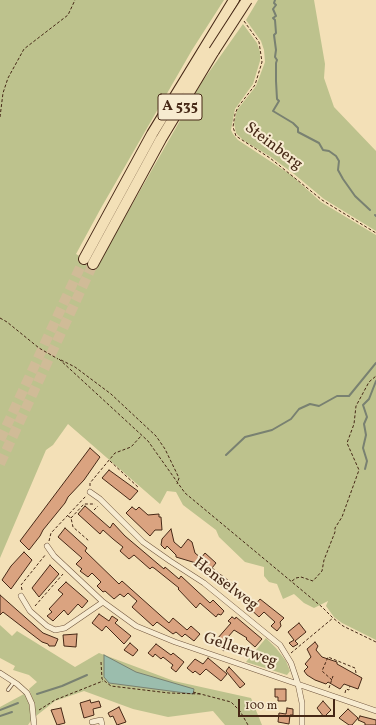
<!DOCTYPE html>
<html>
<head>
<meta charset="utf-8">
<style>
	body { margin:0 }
	#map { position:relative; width:376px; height:725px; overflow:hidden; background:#f3e0b7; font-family:Vollkorn,serif }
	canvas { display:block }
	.scale { position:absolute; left:238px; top:699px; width:97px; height:18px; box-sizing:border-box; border:2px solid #462816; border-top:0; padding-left:5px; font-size:12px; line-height:14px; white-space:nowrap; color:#462816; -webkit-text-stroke:3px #f7ebd0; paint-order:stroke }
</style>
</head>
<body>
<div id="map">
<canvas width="376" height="725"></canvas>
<div class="scale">100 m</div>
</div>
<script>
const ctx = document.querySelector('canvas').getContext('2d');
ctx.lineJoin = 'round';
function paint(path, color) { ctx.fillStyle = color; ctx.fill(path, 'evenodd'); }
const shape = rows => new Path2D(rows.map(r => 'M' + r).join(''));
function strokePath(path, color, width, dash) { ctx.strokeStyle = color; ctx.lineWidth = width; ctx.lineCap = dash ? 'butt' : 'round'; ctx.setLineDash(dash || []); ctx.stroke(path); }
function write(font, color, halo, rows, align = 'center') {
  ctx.font = font + ' Vollkorn,serif'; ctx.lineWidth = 4; ctx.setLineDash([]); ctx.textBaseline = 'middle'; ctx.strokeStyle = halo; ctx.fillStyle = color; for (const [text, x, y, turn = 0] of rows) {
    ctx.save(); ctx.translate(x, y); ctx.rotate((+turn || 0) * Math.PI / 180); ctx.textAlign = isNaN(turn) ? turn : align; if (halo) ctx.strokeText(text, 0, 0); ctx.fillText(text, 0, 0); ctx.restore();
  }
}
paint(shape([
	[0,0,224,0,192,50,101,208,76,254,97,266,202,82,243,24,257,43,260,52,260,61,253,84,235,109,231,130,233,134,238,140,291,175,321,202,376,235,376,640,342,623,334,617,326,606,328,601,314,608,304,603,294,594,283,599,277,584,269,582,264,576,264,567,245,562,219,537,216,530,183,505,176,492,167,491,160,504,68,424,53,445,46,450,0,558],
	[258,0,314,0,325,64,324,78,334,107,376,151,376,231,324,199,294,174,271,157,243,140,236,133,234,123,237,110,256,86,265,62,264,50,261,41,246,20],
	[0,625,12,636,17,631,75,667,99,653,174,681,251,698,262,725,225,725,213,711,168,717,133,709,84,691,55,701,36,716,33,700,29,689,37,682,29,675,13,670,15,666,0,658],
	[266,638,276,648,286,661,290,671,287,675,246,662],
	[24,694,29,698,32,719,28,725,0,725,0,707]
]), '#bdc28d');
const water = shape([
	[104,655,136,672,194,689,193,694,109,683,104,677,104,655]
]);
paint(water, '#9bbdad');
strokePath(water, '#798171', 1);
strokePath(shape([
	[275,0,274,3,276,5,273,9,276,16,273,18,275,20,276,33,274,35,276,50,275,57,277,60,276,63,276,81,277,99,279,101,273,111,293,123,298,128,298,132,319,143,323,150,329,151,336,156,339,161,338,170,343,179,355,196,370,210],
	[375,215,376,216],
	[226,455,245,437,272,430,291,419,299,409,310,404,319,406,337,396,349,396,376,363],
	[365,469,367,461,363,448,366,435,364,424,367,417,363,405,369,399,376,381],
	[37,694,62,686,87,675],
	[0,710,18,703],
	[0,716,12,712]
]), '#798171', 2);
const building = shape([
	[90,448,100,457,84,480,68,497,65,503,43,530,40,536,29,550,20,541,90,448],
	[109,470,138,491,130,500,102,478,109,470],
	[85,506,110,528,113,523,125,536,164,569,165,567,179,579,181,576,210,603,213,600,224,611,221,615,218,614,216,617,200,603,196,608,178,589,179,588,154,568,152,567,150,569,134,555,129,559,120,551,123,547,113,539,103,530,100,534,78,514,85,506],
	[132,507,136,510,139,507,148,515,159,514,159,517,161,517,162,530,155,530,150,536,126,513,132,507],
	[65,528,87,548,85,551,119,584,122,581,169,623,173,618,187,630,191,626,200,634,194,641,185,634,182,637,176,632,173,634,157,622,153,626,132,607,137,601,128,593,124,597,120,594,114,599,105,591,103,592,97,586,101,582,92,573,88,577,80,571,82,569,76,564,82,558,58,537,65,528],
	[171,529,174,542,181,548,188,539,192,542,195,553,201,558,205,553,216,563,212,568,242,591,237,597,225,587,224,589,196,563,176,557,176,555,167,546,165,549,161,545,162,539,171,529],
	[24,552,32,560,11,589,2,580,11,566,24,552],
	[50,565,59,574,39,597,32,588,50,565],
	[66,582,88,601,82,608,78,604,68,615,64,610,53,621,47,616,52,612,49,609,63,594,58,590,66,582],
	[0,595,43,633,58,639,55,646,49,646,48,644,42,642,3,612,0,615,0,595],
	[248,599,255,605,260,599,284,618,280,622,281,626,277,631,271,626,275,622,264,612,259,617,248,607,244,603,248,599],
	[99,614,109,621,112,616,118,620,115,623,131,636,124,644,106,626,102,631,92,623,99,614],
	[232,617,235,619,236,617,262,639,255,647,246,639,247,638,234,630,228,637,231,643,224,651,219,647,222,644,217,639,231,623,228,621,232,617],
	[299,623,306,632,295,641,298,644,293,647,289,643,294,640,288,632,299,623],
	[77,634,76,647,64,646,63,635,77,634],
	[315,642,318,646,316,650,322,657,337,662,337,664,362,678,358,689,344,684,340,689,328,682,326,684,315,680,307,675,304,671,308,667,305,664,311,657,307,649,315,642],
	[130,643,138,650,133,656,124,650,130,643],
	[156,644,171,655,173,653,184,662,176,672,171,668,173,665,163,657,161,659,155,654,153,657,148,653,156,644],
	[208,658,227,674,221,681,206,669,200,675,195,671,193,673,187,668,195,659,203,664,208,658],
	[229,667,245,684,240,688,226,671,229,667],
	[275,689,286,689,286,701,278,701,278,697,275,697,275,689],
	[90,700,91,703,99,701,101,707,93,709,94,715,84,718,80,703,90,700],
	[323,701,331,710,324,717,317,708,323,701],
	[119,707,126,722,117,725,113,716,110,717,108,713,119,707],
	[61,708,65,723,57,725,51,710,61,708],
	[287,708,293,709,293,715,290,715,289,724,278,722,279,713,286,714,287,708],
	[348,709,358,718,352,725,349,725,339,718,348,709],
	[360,716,376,720,376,725,365,725,365,723,358,720,360,716]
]);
paint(building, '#daa380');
strokePath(building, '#462816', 1);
strokePath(shape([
	[0,440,84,259],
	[0,464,93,264]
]), '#d0bb97', 10, [10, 5]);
const service = shape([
	[8,690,14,682]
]);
const minor = shape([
	[90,492,100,499,143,542,170,561,204,583,280,645,291,663,298,684,302,703,302,725],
	[47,546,54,556,103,602,136,626,175,642,376,711],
	[21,596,30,611,47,626,55,630,65,628,103,602],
	[0,673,17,684,27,693,32,704,34,725],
	[92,722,101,720,102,725]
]);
const motorway = shape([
	[84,259,152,134,234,0],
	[93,264,161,139,214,51]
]);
strokePath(service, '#71563e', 4);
strokePath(minor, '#71563e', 6);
strokePath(motorway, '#462816', 12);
strokePath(shape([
	[244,21,259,42,262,62,255,85,238,107,235,114,233,127,236,136,270,158,322,200,376,233],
	[0,117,3,93,8,78,24,49,68,15,75,0],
	[0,318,7,322,39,348,58,359],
	[59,359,148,441,185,493,322,607,333,618,343,626,376,642],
	[61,360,75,367,111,394,156,436,165,449,179,478,177,484],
	[110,461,139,488],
	[90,486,90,483,115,453,131,447,141,436],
	[94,510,98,506],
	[68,516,71,518,73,527,89,541],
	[71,518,84,504,95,504],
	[49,541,51,533,86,496],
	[292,581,296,578,301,577,313,581,322,571,324,560,335,532,335,528,342,517,359,470,347,443,354,424,356,406,369,382,376,376],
	[22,590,21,585,46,554],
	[35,606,63,574],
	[291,653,333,618],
	[101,662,102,679,111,686,169,693,202,694],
	[332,680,322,671,328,657,355,668,356,673],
	[329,688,333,676],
	[193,692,231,702,240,711,248,725],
	[345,693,346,689,349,690,350,686],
	[39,710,55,700,103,681]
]), '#462816', 1, [3, 2]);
strokePath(service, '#f7ebd0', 2.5);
strokePath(minor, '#f7ebd0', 5);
strokePath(motorway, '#f3e0b7', 10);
const motorwayBridge = shape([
	[214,51,247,0]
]);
strokePath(motorwayBridge, '#462816', 12, []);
strokePath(motorwayBridge, '#f3e0b7', 10);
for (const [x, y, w] of [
	[180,107,44]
]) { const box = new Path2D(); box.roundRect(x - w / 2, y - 13, w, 26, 3); ctx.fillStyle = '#f7ebd0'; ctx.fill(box); strokePath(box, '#462816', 1); }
write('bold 15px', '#462816', null, [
	["A 535",180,107]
]);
write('16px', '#462816', '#f7ebd0', [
	["Steinberg",273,147,37],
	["Henselweg",225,585,37],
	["Gellertweg",240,651,19]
]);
</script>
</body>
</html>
